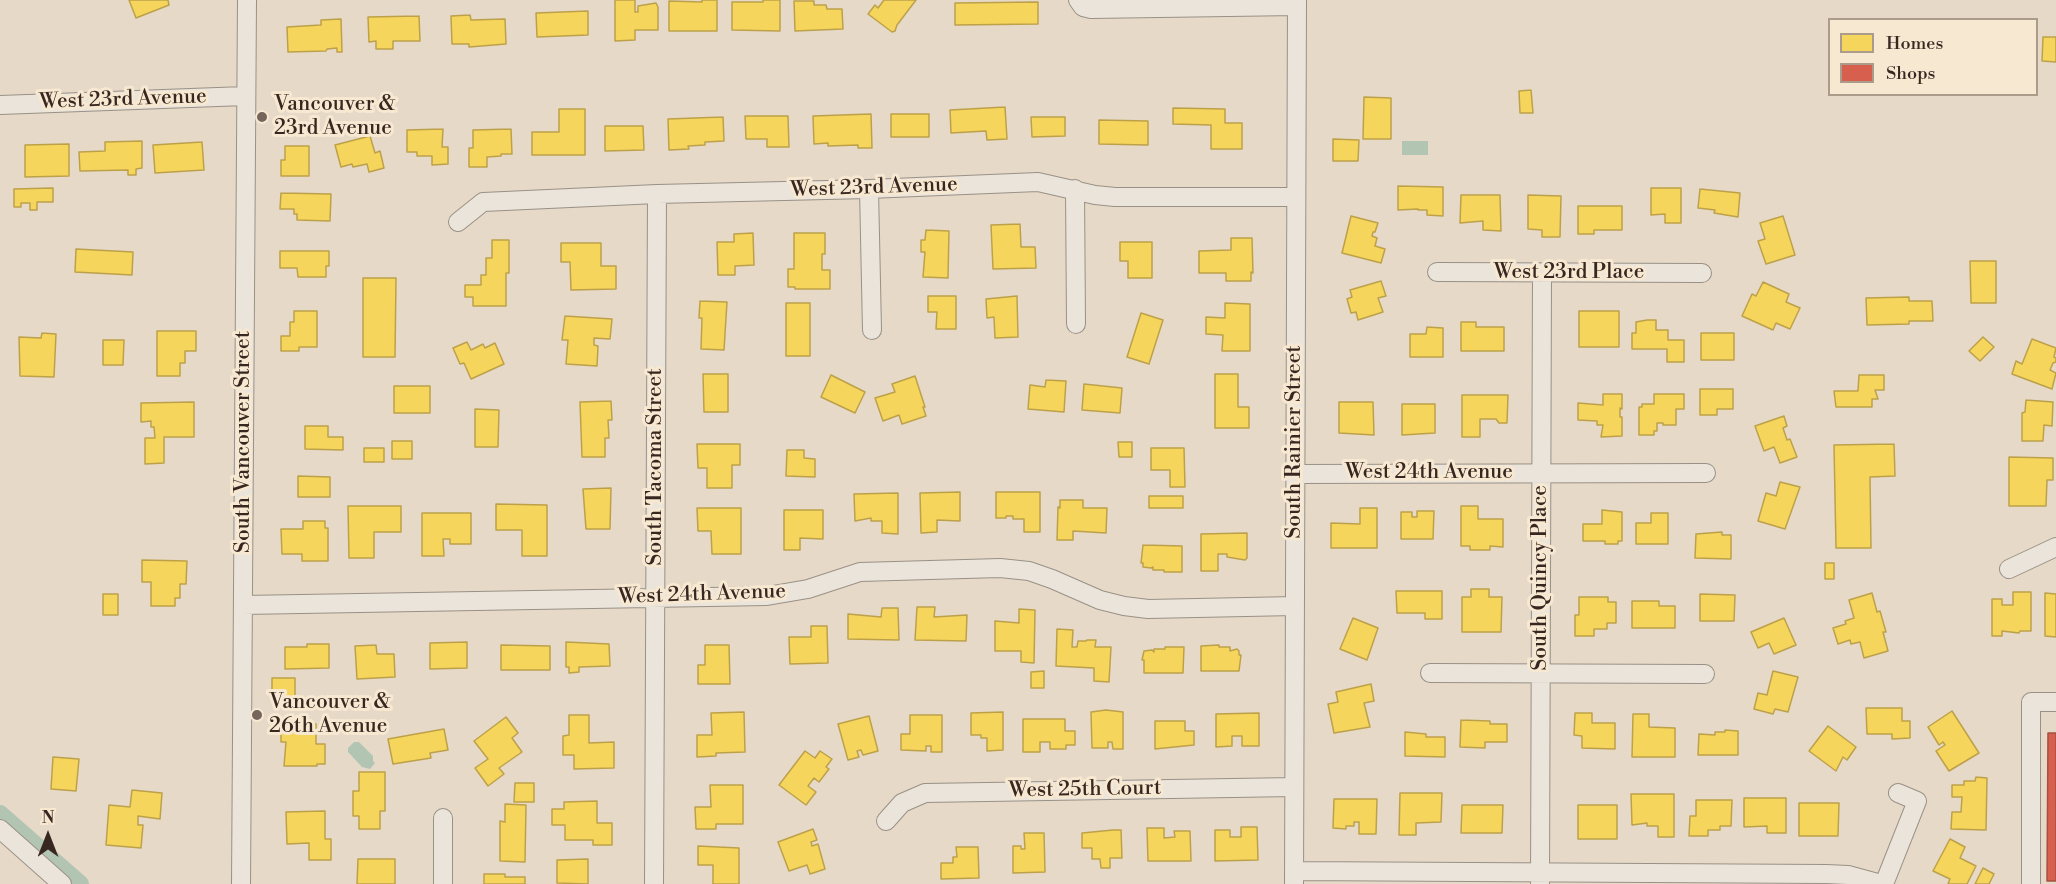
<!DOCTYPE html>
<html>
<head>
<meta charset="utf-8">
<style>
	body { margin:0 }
	#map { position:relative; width:2056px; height:884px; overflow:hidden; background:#e6d9c7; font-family:"Libre Bodoni",serif }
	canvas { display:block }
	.legend { position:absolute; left:1828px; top:18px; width:210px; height:78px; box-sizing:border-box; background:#f7e8d2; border:2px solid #ab9b8b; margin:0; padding:8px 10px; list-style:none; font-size:18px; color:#382720 }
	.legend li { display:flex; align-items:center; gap:12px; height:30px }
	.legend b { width:30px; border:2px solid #ab9b8b }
	.north { position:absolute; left:18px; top:806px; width:60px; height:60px; -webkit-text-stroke:4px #f7e8d2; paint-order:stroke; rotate:0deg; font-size:16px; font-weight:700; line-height:24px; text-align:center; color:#382720 }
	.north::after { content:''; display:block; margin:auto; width:21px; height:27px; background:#382720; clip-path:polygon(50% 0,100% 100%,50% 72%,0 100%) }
</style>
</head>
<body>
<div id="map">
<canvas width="2056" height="884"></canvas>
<ul class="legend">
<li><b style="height:16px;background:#f6d55c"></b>Homes</li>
<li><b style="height:16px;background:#d6604d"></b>Shops</li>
</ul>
<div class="north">N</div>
</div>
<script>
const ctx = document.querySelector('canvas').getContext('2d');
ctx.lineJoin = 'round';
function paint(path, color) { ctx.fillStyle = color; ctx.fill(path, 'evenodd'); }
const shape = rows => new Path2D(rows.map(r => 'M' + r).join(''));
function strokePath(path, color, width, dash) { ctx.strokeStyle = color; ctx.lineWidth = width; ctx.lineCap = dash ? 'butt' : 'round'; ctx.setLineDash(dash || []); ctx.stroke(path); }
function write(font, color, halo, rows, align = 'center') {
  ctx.font = font + ' "Libre Bodoni",serif'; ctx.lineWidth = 6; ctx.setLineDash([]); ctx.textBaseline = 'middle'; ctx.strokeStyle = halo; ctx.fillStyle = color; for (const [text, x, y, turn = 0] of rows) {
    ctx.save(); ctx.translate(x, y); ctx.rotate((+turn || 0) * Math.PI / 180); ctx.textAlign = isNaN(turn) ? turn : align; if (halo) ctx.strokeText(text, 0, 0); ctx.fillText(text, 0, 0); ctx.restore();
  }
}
paint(shape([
	[1402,141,1428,141,1428,155,1402,155],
	[354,742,359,742,373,756,373,761,375,763,370,769,362,767,348,752,348,748]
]), '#b2c5b3');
const homes = shape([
	[129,0,168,0,169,5,136,18,129,0],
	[615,0,635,0,635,12,638,12,638,6,656,3,658,7,658,30,635,30,635,40,615,41,615,0],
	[702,0,717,0,717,31,669,31,669,1,702,2,702,0],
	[763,0,780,0,780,31,732,30,732,2,763,2,763,0],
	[884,0,916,0,897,25,895,31,892,32,868,14,875,5,878,8,884,0],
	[794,1,814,1,814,5,826,5,827,9,842,9,843,29,795,31,794,1],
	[1038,2,1038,24,955,25,955,3,1038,2],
	[588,11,588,35,537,37,536,13,588,11],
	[470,15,471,20,505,19,506,44,469,47,469,44,452,44,451,16,470,15],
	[419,16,420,41,393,41,393,49,376,49,376,41,369,42,368,17,419,16],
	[341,19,342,52,337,52,337,48,327,49,326,51,288,52,287,27,321,25,321,20,341,19],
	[2043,37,2056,37,2056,62,2042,61,2043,37],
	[1531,90,1533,113,1520,113,1519,91,1531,90],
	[1364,97,1391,98,1391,139,1363,139,1364,97],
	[1005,107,1007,139,987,140,986,131,951,133,950,110,1005,107],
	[1173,108,1225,109,1225,123,1242,123,1242,149,1211,149,1211,125,1173,124,1173,108],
	[559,109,585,109,585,155,532,155,532,132,559,132,559,109],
	[871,114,872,148,858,148,858,145,828,146,828,143,814,144,813,116,871,114],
	[891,114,929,114,929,137,891,137,891,114],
	[745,116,788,116,789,147,767,147,767,139,746,139,745,116],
	[723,117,724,141,705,142,705,145,688,146,689,149,669,150,668,119,723,117],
	[1031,117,1065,117,1065,136,1032,137,1031,117],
	[1099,120,1148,121,1148,145,1099,144,1099,120],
	[605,126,643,126,644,150,605,151,605,126],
	[443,129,442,147,448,147,448,164,432,165,432,156,417,156,417,152,407,152,407,130,443,129],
	[511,129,512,154,501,154,501,156,487,157,487,167,469,167,469,148,473,148,473,130,511,129],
	[370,136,375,153,380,151,384,168,369,172,367,164,353,167,352,164,341,167,335,145,370,136],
	[1333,139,1359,140,1358,161,1333,161,1333,139],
	[142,141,142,168,136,169,136,175,128,175,128,170,80,171,79,152,105,151,105,142,142,141],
	[202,142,204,170,155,173,153,145,202,142],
	[69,144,69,176,25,177,25,145,69,144],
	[285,146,309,146,309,176,281,176,281,160,285,160,285,146],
	[1398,186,1443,187,1443,216,1427,215,1427,210,1418,210,1418,209,1398,210,1398,186],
	[53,188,53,202,37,202,37,210,30,210,30,203,21,203,21,207,14,207,14,189,53,188],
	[1651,188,1681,188,1681,223,1665,223,1665,214,1651,215,1651,188],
	[1700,189,1740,193,1738,217,1714,213,1715,210,1698,208,1700,189],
	[281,193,331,194,330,221,297,220,297,214,294,214,294,209,280,209,281,193],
	[1461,195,1500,195,1501,231,1483,230,1483,221,1460,223,1461,195],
	[1528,195,1561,196,1560,237,1542,237,1542,230,1528,229,1528,195],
	[1578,206,1622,206,1622,230,1594,230,1594,234,1578,234,1578,206],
	[1351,216,1378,223,1375,232,1373,232,1372,236,1377,238,1375,246,1385,249,1381,263,1342,253,1351,216],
	[1783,216,1795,255,1766,264,1758,241,1765,239,1760,223,1783,216],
	[1020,224,1021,247,1035,247,1036,268,993,269,991,225,1020,224],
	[926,230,949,231,948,278,923,277,925,252,921,252,921,240,925,240,926,230],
	[753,233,754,265,735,266,735,275,718,275,717,242,734,242,734,234,753,233],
	[794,233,825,233,825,254,822,254,822,270,830,270,830,289,795,289,795,287,788,287,788,269,794,269,794,233],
	[1231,238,1252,238,1253,273,1251,272,1251,281,1226,281,1226,273,1199,273,1199,251,1231,250,1231,238],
	[492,240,509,240,509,273,506,273,506,306,473,306,473,297,465,297,465,285,481,285,481,275,486,275,486,258,492,258,492,240],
	[1120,242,1152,242,1152,278,1128,278,1128,261,1120,261,1120,242],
	[561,243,601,243,601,266,616,266,616,289,571,290,570,262,561,262,561,243],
	[76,249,133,252,132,275,75,272,76,249],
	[280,251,329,251,329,266,326,266,326,277,298,277,297,268,280,268,280,251],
	[1970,261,1996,261,1996,303,1971,303,1970,261],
	[363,278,396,278,395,357,363,357,363,278],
	[1381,281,1386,296,1378,298,1383,312,1358,320,1356,312,1351,313,1347,299,1352,297,1350,290,1381,281],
	[1763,282,1789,294,1786,302,1800,308,1790,329,1776,323,1773,330,1742,316,1752,294,1756,296,1763,282],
	[928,296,956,296,956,329,936,329,937,312,928,312,928,296],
	[1017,296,1018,337,995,338,994,317,987,318,986,299,1017,296],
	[1909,297,1909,301,1932,301,1933,321,1909,321,1909,324,1867,325,1866,298,1909,297],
	[700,301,727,302,724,350,701,349,702,318,699,318,700,301],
	[786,303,810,303,810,356,786,356,786,303],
	[1225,303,1250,304,1250,351,1222,351,1223,335,1206,334,1206,317,1225,318,1225,303],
	[294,311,317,311,317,347,299,347,299,351,281,351,281,336,290,336,290,322,294,322,294,311],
	[1579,311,1619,311,1619,347,1579,347,1579,311],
	[1141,313,1163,320,1149,364,1127,357,1141,313],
	[565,316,612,319,610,339,594,338,594,345,598,346,597,366,566,364,568,340,562,340,565,316],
	[1647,320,1656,320,1656,330,1668,330,1668,340,1684,340,1684,362,1667,362,1667,349,1632,349,1632,333,1636,333,1636,322,1647,320],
	[1461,322,1476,322,1476,327,1504,327,1504,351,1461,351,1461,322],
	[1427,327,1443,328,1443,357,1410,357,1410,334,1426,334,1427,327],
	[157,331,196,331,196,351,185,351,185,363,180,363,180,376,157,376,157,331],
	[42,333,56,334,54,377,20,376,19,337,41,338,42,333],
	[1701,333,1734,333,1734,360,1701,360,1701,333],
	[1983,337,1994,347,1980,361,1969,351,1983,337],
	[2032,339,2056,348,2054,357,2056,358,2056,362,2053,363,2050,370,2056,373,2052,389,2012,374,2016,361,2022,364,2032,339],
	[103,340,124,340,123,365,103,365,103,340],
	[467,342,471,350,483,344,485,348,495,343,504,364,471,379,464,363,460,364,453,348,467,342],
	[703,374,728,374,728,412,704,412,703,374],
	[1215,374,1238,374,1238,407,1249,407,1249,428,1215,428,1215,374],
	[831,375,865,392,855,413,821,397,831,375],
	[1859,375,1884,375,1884,390,1875,390,1878,399,1872,399,1872,407,1836,407,1834,391,1858,391,1859,375],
	[915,376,925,407,923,407,926,416,902,424,899,415,883,421,875,398,895,392,892,384,915,376],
	[1046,380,1066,381,1064,412,1028,409,1030,385,1045,387,1046,380],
	[1084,384,1122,388,1120,413,1082,410,1084,384],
	[394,386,430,386,430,413,394,413,394,386],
	[1700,389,1733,389,1733,409,1717,409,1717,415,1700,415,1700,389],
	[1603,394,1622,394,1622,409,1620,408,1620,417,1622,417,1622,436,1601,437,1603,425,1597,425,1597,421,1578,420,1578,403,1603,405,1603,394],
	[1654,394,1684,394,1684,409,1676,409,1676,425,1663,425,1663,423,1657,423,1657,431,1654,431,1654,435,1639,435,1639,407,1642,407,1642,404,1654,404,1654,394],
	[1462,395,1508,395,1507,423,1499,423,1496,419,1480,419,1480,437,1462,437,1462,395],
	[2026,400,2053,402,2052,426,2044,425,2043,441,2022,441,2022,413,2025,412,2026,400],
	[611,401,612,420,608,420,609,438,605,438,605,457,582,457,580,402,611,401],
	[194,402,194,437,164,437,164,463,145,464,145,438,155,438,154,427,151,427,151,421,141,422,141,403,194,402],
	[1339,402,1373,402,1374,435,1339,433,1339,402],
	[1402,404,1435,404,1435,433,1402,435,1402,404],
	[475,409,499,410,498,447,475,447,475,409],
	[1784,416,1787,426,1783,428,1787,440,1790,439,1797,457,1780,463,1774,447,1764,451,1755,426,1784,416],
	[305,426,328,426,328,437,343,437,343,450,305,449,305,426],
	[392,441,412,441,412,459,392,459,392,441],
	[1118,442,1132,442,1132,457,1119,457,1118,442],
	[697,444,740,444,740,465,732,465,732,488,707,488,707,468,698,468,697,444],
	[1894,444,1895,476,1870,477,1871,548,1836,548,1834,445,1894,444],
	[364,448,384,448,384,462,364,462,364,448],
	[1151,448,1184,448,1185,487,1170,487,1170,470,1151,470,1151,448],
	[787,450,804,450,804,458,815,459,815,477,786,476,787,450],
	[2009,457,2053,458,2053,480,2047,480,2046,506,2009,506,2009,457],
	[298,476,330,477,330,497,298,497,298,476],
	[1780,482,1800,487,1785,529,1758,521,1766,493,1776,496,1780,482],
	[611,488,610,529,586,529,583,489,611,488],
	[960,492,960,521,937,520,937,532,921,533,920,493,960,492],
	[996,492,1040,492,1040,532,1024,532,1024,519,1013,519,1013,516,1006,516,1006,518,996,518,996,492],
	[898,493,898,534,882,533,882,521,871,521,871,518,855,521,854,494,898,493],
	[1149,496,1183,496,1183,508,1149,508,1149,496],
	[1060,500,1083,500,1083,508,1107,508,1106,533,1073,531,1073,540,1057,540,1058,507,1060,508,1060,500],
	[496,504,547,505,547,556,522,556,522,530,496,530,496,504],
	[348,506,401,506,401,532,374,532,374,558,349,558,348,506],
	[1461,506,1478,506,1478,519,1503,519,1503,547,1490,546,1490,550,1470,550,1470,546,1461,546,1461,506],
	[697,508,741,508,741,554,712,554,711,531,698,531,697,508],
	[1360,508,1377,508,1377,548,1331,548,1331,523,1360,524,1360,508],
	[784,510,823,510,823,539,800,538,800,550,784,550,784,510],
	[1602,510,1622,512,1622,541,1618,541,1618,544,1605,544,1605,541,1583,541,1583,524,1602,524,1602,510],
	[1417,511,1434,511,1433,539,1401,539,1401,512,1412,512,1412,517,1417,517,1417,511],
	[422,513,471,513,471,544,450,544,450,539,443,539,444,556,422,556,422,513],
	[1651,513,1668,513,1668,544,1636,544,1636,523,1651,523,1651,513],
	[303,521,325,521,325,528,328,528,328,561,302,561,302,554,282,554,281,529,303,529,303,521],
	[1722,532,1722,535,1731,535,1731,559,1695,558,1696,534,1722,532],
	[1247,533,1247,558,1245,560,1227,557,1227,554,1218,554,1218,571,1201,571,1201,534,1247,533],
	[1143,545,1182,546,1182,572,1164,572,1164,570,1153,570,1153,567,1151,568,1143,567,1143,563,1141,563,1143,545],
	[142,560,187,561,186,584,180,584,180,598,175,598,175,606,151,606,151,582,142,582,142,560],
	[1825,563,1834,563,1834,579,1825,579,1825,563],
	[1471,589,1489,589,1489,597,1502,597,1501,632,1462,632,1462,597,1471,597,1471,589],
	[1396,591,1442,591,1442,619,1425,619,1425,613,1397,613,1396,591],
	[2013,592,2031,592,2031,631,2020,631,2019,633,2002,631,2002,636,1992,636,1992,599,2002,599,2002,605,2013,605,2013,592],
	[1872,593,1877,612,1880,611,1886,632,1883,632,1888,651,1864,658,1860,642,1851,644,1850,640,1838,644,1833,628,1846,624,1845,621,1854,618,1849,600,1872,593],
	[2045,593,2056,594,2056,637,2045,636,2045,593],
	[103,594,118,594,118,615,103,615,103,594],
	[1700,594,1735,595,1734,621,1700,621,1700,594],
	[1579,597,1608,597,1608,602,1616,602,1616,623,1607,623,1607,629,1594,629,1594,636,1575,636,1575,615,1579,615,1579,597],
	[1632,601,1659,601,1659,606,1675,606,1675,628,1632,628,1632,601],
	[917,607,935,607,934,617,967,615,966,641,915,640,917,607],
	[882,608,898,608,899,640,848,639,848,614,881,617,882,608],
	[1019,609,1035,610,1034,663,1021,662,1021,651,995,651,995,621,1019,623,1019,609],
	[1353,618,1378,628,1367,660,1340,649,1353,618],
	[1784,618,1796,645,1774,654,1769,643,1758,648,1751,632,1784,618],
	[811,626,827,626,828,663,790,664,789,637,811,637,811,626],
	[1057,629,1073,630,1072,647,1077,647,1078,641,1086,641,1087,640,1096,640,1095,647,1111,647,1109,682,1094,681,1094,668,1056,666,1057,629],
	[467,642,467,668,430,669,430,643,467,642],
	[566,642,609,644,610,666,579,667,579,672,569,673,569,667,566,667,566,642],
	[307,644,329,644,329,668,285,669,285,647,307,647,307,644],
	[376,645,377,654,394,654,395,677,357,679,355,646,376,645],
	[501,645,550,646,550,670,501,670,501,645],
	[705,645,729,645,730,684,698,684,698,665,705,665,705,645],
	[1219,645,1219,647,1230,647,1230,651,1237,649,1239,651,1239,655,1241,655,1239,671,1201,671,1201,646,1219,645],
	[1165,647,1184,647,1183,673,1144,673,1144,660,1142,660,1144,651,1152,650,1154,652,1154,649,1165,649,1165,647],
	[1044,671,1044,688,1031,688,1031,672,1044,671],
	[1773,671,1798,677,1788,712,1775,709,1773,714,1754,709,1758,693,1767,695,1773,671],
	[272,678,295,678,295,702,272,702,272,678],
	[1371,684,1374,701,1364,703,1370,727,1334,733,1328,704,1338,702,1336,692,1371,684],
	[1866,708,1902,708,1902,721,1910,721,1910,738,1892,739,1892,734,1867,734,1866,708],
	[1106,710,1123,712,1123,749,1113,749,1112,742,1108,742,1108,748,1092,748,1091,712,1106,710],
	[1952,711,1979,753,1949,771,1936,751,1945,745,1943,742,1939,745,1928,727,1952,711],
	[744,712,745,752,716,753,716,756,697,757,697,735,712,735,711,713,744,712],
	[1003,712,1003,750,987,751,987,738,981,738,981,735,971,735,971,713,1003,712],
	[1259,713,1259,746,1242,746,1242,736,1232,736,1232,746,1216,747,1216,714,1259,713],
	[1575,713,1592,713,1592,723,1615,723,1615,749,1582,748,1582,736,1574,735,1575,713],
	[1633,714,1649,714,1649,727,1675,728,1675,757,1632,757,1633,714],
	[569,715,589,715,589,743,614,742,614,768,574,769,574,755,563,755,563,736,569,735,569,715],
	[910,715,942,715,942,752,931,752,931,746,926,746,926,751,901,750,901,734,910,734,910,715],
	[869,716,878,751,863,755,861,750,857,751,859,757,848,760,838,724,869,716],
	[506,717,518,733,512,738,522,752,499,768,504,774,488,786,475,768,488,759,474,741,506,717],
	[1023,719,1065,719,1065,731,1075,731,1075,745,1066,745,1066,749,1050,749,1050,742,1040,742,1040,752,1023,752,1023,719],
	[1461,720,1490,721,1490,724,1507,724,1507,742,1485,742,1485,748,1460,747,1461,720],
	[1155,721,1185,721,1185,731,1194,731,1194,745,1155,749,1155,721],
	[281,724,316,724,316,744,325,744,325,764,317,764,317,766,284,766,286,742,281,742,281,724],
	[1828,726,1856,747,1847,760,1843,757,1836,771,1809,751,1828,726],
	[444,729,448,750,430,753,431,758,393,764,388,739,444,729],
	[1725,730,1738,731,1738,755,1698,755,1699,734,1715,735,1715,732,1725,732,1725,730],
	[1405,732,1426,734,1426,737,1445,737,1445,757,1405,756,1405,732],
	[805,751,815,758,820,751,832,759,826,767,829,769,819,782,814,778,808,786,816,792,806,805,779,785,805,751],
	[53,757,79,759,76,791,51,789,53,757],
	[359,772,385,772,385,811,380,811,380,829,359,829,359,816,353,816,353,791,359,791,359,772],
	[1976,777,1987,778,1986,830,1951,829,1952,812,1961,812,1962,797,1952,797,1952,785,1964,785,1964,781,1975,781,1976,777],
	[515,783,534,783,534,802,514,802,515,783],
	[710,785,743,785,743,824,716,824,716,829,696,829,695,807,711,807,710,785],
	[132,790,162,793,160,819,138,816,138,825,143,825,141,848,106,845,109,805,130,807,132,790],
	[1400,793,1442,793,1441,822,1416,823,1416,835,1399,835,1400,793],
	[1631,794,1674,794,1674,837,1658,837,1658,826,1647,826,1647,823,1632,825,1631,794],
	[1744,798,1786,798,1786,833,1767,833,1767,826,1744,827,1744,798],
	[1334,799,1377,799,1376,834,1359,834,1359,822,1354,822,1354,826,1346,826,1346,829,1333,828,1334,799],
	[1696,800,1732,800,1731,826,1720,826,1720,830,1708,830,1708,836,1689,836,1690,816,1696,816,1696,800],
	[597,801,597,823,612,823,612,845,593,845,593,840,565,840,565,825,552,825,552,809,564,809,564,802,597,801],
	[1799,803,1839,803,1838,836,1799,836,1799,803],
	[505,804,526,805,525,862,500,861,500,821,505,822,505,804],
	[1462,805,1503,805,1502,833,1461,833,1462,805],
	[1578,805,1617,805,1617,839,1578,839,1578,805],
	[325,811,325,839,331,839,331,860,309,860,309,843,287,844,286,812,325,811],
	[1241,827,1257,827,1258,860,1215,861,1215,830,1230,830,1230,837,1241,837,1241,827],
	[1147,828,1164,828,1164,838,1175,837,1174,831,1190,831,1191,861,1148,861,1147,828],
	[813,829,817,840,811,842,812,846,818,844,825,869,810,874,807,865,789,871,778,842,813,829],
	[1113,830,1121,830,1122,858,1110,858,1110,868,1101,868,1100,859,1092,859,1092,848,1082,848,1082,833,1113,830],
	[1024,833,1044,833,1045,872,1013,873,1013,846,1021,846,1021,849,1025,849,1024,833],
	[1950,839,1965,847,1960,858,1976,866,1967,884,1948,884,1950,879,1933,871,1950,839],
	[698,846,739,848,739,884,713,884,713,865,698,865,698,846],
	[956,847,978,847,979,878,941,879,941,863,953,863,953,857,957,857,956,847],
	[358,859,395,859,395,884,357,884,358,859],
	[588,859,588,884,557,883,557,860,588,859],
	[1983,868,1994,874,1989,884,1975,884,1983,868],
	[484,874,505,874,505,877,525,877,525,884,484,884,484,874]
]);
paint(homes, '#f6d55c');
strokePath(homes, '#bda14a', 1.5);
const shops = shape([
	[2048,733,2056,733,2056,881,2047,881,2048,733]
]);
paint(shops, '#d6604d');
strokePath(shops, '#a74f40', 1.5);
strokePath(shape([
	[0,814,80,884]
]), '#b2c5b3', 18);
const minor = shape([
	[1078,0,1083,7,1091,9,1297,6],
	[0,105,245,96],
	[869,189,872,330],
	[1075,189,1076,324],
	[458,222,483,202,657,194,869,189,1038,182,1095,195,1115,197,1296,197],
	[1437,272,1702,273],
	[1295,474,1706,473],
	[2009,569,2056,547],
	[243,605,767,596,808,589,860,572,1000,568,1029,571,1052,579,1100,600,1124,606,1148,609,1295,606],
	[1430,673,1705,674],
	[886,821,902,803,925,793,1294,787],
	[0,829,62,884],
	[1294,871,1826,874,1848,875,1881,884],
	[241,884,247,0],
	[443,884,443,818],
	[654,884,657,194],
	[1294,884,1297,0],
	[1540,884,1542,273],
	[1884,884,1917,801,1898,793],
	[2031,884,2031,702,2056,702]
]);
strokePath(minor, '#9a9186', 20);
strokePath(minor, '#eae4db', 18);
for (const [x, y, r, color] of [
	[262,117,6,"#75655a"],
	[257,715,6,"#75655a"]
]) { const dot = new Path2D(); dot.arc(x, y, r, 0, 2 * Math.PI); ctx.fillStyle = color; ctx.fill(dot); strokePath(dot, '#f7e8d2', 2); }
write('21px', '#382720', '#f7e8d2', [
	["West 23rd Avenue",123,100,-2],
	["West 23rd Avenue",874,188,-2],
	["West 23rd Place",1569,273],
	["South Vancouver Street",244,442,-90],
	["South Rainier Street",1295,442,-90],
	["South Tacoma Street",656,467,-90],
	["West 24th Avenue",1429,473],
	["South Quincy Place",1541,578,-90],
	["West 24th Avenue",702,595,-2],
	["West 25th Court",1085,790,-1]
]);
write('21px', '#382720', '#f7e8d2', [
	["Vancouver &",274,105],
	["23rd Avenue",274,129],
	["Vancouver &",269,703],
	["26th Avenue",269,727]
], 'left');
</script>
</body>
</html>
